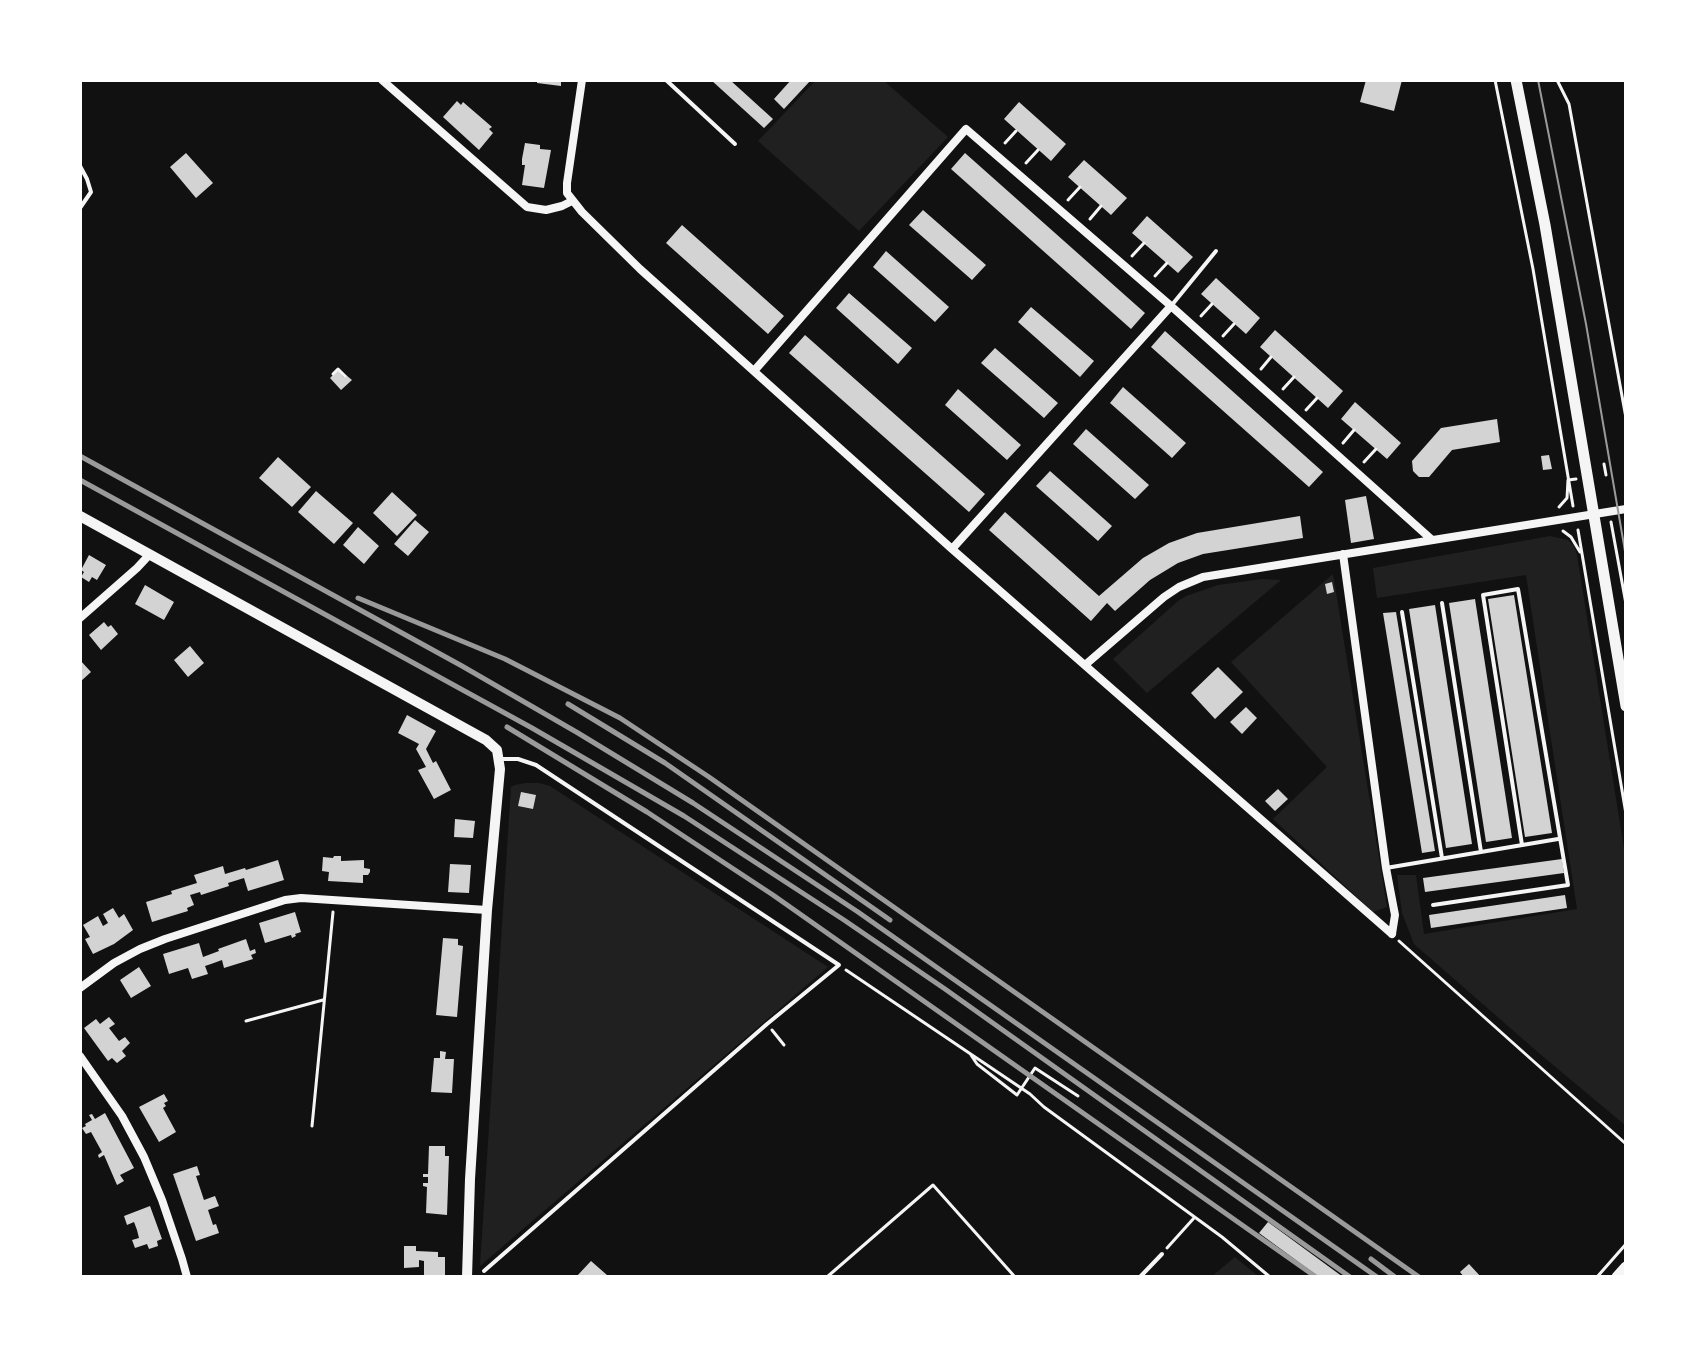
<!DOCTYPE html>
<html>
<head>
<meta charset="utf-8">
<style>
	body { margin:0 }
	#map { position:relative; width:1706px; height:1357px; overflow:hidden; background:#111; font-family:"DM Sans",sans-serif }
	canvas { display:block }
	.frame { position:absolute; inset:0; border:82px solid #fff; pointer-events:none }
</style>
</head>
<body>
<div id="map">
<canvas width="1706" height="1357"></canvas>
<div class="frame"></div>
</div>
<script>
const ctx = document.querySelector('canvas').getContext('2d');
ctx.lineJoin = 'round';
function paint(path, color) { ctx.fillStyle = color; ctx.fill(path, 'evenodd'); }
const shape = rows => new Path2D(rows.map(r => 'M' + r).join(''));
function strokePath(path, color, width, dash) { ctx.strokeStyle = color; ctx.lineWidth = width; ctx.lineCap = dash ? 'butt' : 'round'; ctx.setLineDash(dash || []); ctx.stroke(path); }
paint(shape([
	[816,80,883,80,948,137,859,231,758,141],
	[1550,536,1568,540,1574,546,1577,555,1626,861,1626,1126,1540,1054,1414,944,1402,913,1397,875,1416,875,1424,934,1577,909,1526,575,1377,598,1373,568],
	[1333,574,1387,907,1373,912,1273,819,1327,767,1231,662],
	[1262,579,1281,580,1147,693,1113,659,1178,601,1186,596,1218,585],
	[525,783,539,783,550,786,828,967,480,1266,511,787,515,785],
	[1235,1257,1259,1277,1211,1277]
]), '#202020');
paint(shape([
	[537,80,561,80,561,86,537,83],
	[711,80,730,80,773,119,764,128],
	[791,80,811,80,784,109,774,99],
	[1366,80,1402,80,1394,111,1360,102],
	[457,101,461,105,463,102,492,127,489,129,493,133,479,150,443,117],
	[1019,102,1066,144,1051,161,1004,119],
	[525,143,540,145,540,149,551,150,544,188,522,185,525,165,522,165,522,159],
	[186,153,213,183,196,198,170,167],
	[965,153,1145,313,1131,329,951,169],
	[1084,160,1127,198,1111,215,1068,177],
	[923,210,986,265,972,280,909,225],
	[1147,216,1193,257,1178,273,1132,233],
	[682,225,784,316,768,334,666,243],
	[886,251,949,307,935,322,873,267],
	[1216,278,1260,318,1246,334,1201,294],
	[849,293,912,348,898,364,836,308],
	[1031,307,1094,361,1080,377,1018,322],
	[1275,330,1343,391,1328,408,1260,347],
	[1165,331,1323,472,1309,487,1151,347],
	[805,335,985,494,969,512,789,353],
	[995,348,1058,403,1044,418,981,363],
	[338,370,344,377,346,375,352,380,341,390,330,378],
	[1123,387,1186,443,1172,458,1110,403],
	[958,389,1021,445,1007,460,945,405],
	[1355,402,1401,443,1387,459,1341,419],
	[1497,419,1500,442,1452,450,1429,477,1419,477,1413,471,1412,461,1441,428],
	[1086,429,1149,485,1135,499,1073,444],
	[1549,455,1552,469,1543,470,1541,456],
	[278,457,311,487,292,507,259,478],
	[1050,471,1112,526,1098,541,1036,486],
	[316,491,353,523,334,544,298,512],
	[392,492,417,515,397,536,373,513],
	[1366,496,1374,539,1351,543,1345,500],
	[1005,512,1099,596,1143,558,1169,543,1197,533,1300,516,1303,538,1203,554,1178,563,1150,580,1115,611,1107,603,1091,621,989,530],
	[415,520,429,532,408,556,394,544],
	[358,527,379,546,364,564,343,545],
	[89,555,106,565,97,580,92,577,89,582,81,577,84,572,81,570],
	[1332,582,1334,592,1327,594,1325,584],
	[145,585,174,602,164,620,135,604],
	[1514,595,1552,833,1525,837,1488,599],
	[1475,599,1512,838,1486,842,1449,603],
	[1435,605,1472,844,1446,848,1409,609],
	[1396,612,1435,851,1422,853,1383,613],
	[104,622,108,627,111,625,118,634,101,650,89,635],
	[190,646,204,663,188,677,174,660],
	[80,660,91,672,80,682],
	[1218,667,1243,692,1215,719,1191,693],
	[1246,707,1257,718,1242,734,1230,722],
	[407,715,436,731,426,749,433,763,436,761,451,790,434,799,418,770,426,767,416,749,419,744,398,733],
	[1278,789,1288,799,1275,811,1265,801],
	[521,792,536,795,533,809,518,806],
	[455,819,475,821,473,838,454,837],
	[334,856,341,856,341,861,364,860,364,868,370,869,370,872,368,875,363,875,363,883,328,881,329,872,322,871,323,857,333,858],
	[1562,859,1564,873,1425,892,1423,878],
	[278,860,284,880,248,891,244,878,228,883,229,886,201,895,200,892,190,895,194,905,187,908,188,911,152,922,146,902,172,894,171,891,197,883,194,875,223,866,225,874,245,868,246,870],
	[450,864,471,865,469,893,448,892],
	[1565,895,1567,908,1431,928,1429,915],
	[113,908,119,918,124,914,133,930,114,944,93,954,85,939,90,937,83,925,98,916,103,926,108,923,103,914],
	[295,912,301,932,295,934,296,936,292,938,291,935,265,943,259,923],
	[443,938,458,939,458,945,463,946,457,1017,436,1015],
	[246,939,250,951,255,949,256,953,251,955,253,959,224,968,222,960,211,964,205,966,208,974,192,979,188,968,169,974,163,954,199,943,203,957,219,951,218,949],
	[139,967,151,986,131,998,120,980],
	[109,1017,115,1024,109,1028,119,1041,125,1037,130,1043,122,1051,126,1056,117,1063,112,1058,108,1061,84,1028,96,1019,100,1024],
	[440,1051,446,1052,445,1059,454,1059,452,1093,431,1092,434,1058,440,1058],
	[164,1094,168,1101,164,1103,166,1106,163,1108,176,1132,159,1142,139,1107],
	[105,1113,134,1168,120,1175,124,1181,117,1185,104,1155,99,1158,98,1155,102,1152,91,1132,86,1134,82,1128,86,1126,85,1124,92,1120,89,1115,92,1114,95,1119],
	[429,1146,445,1146,445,1156,449,1156,447,1215,426,1213,427,1187,423,1186,423,1183,428,1183,428,1177,423,1177,423,1174,428,1174],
	[197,1166,200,1175,196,1176,204,1200,215,1196,219,1206,208,1210,213,1225,216,1224,219,1233,196,1241,173,1174],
	[150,1206,162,1239,157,1241,158,1246,149,1249,147,1244,135,1248,132,1240,139,1238,137,1230,134,1222,127,1225,124,1216],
	[1268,1222,1343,1277,1319,1277,1259,1233],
	[404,1246,416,1246,416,1251,438,1252,438,1257,445,1257,445,1277,424,1277,424,1261,419,1260,419,1267,404,1268],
	[591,1261,607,1275,605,1277,576,1277],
	[1469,1264,1481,1277,1464,1277,1460,1272]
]), '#d3d3d3');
strokePath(shape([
	[1495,80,1533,269,1573,506],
	[1557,80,1569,104,1626,418],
	[1005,143,1016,131],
	[1026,163,1038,150],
	[1068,200,1080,187],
	[1090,219,1101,206],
	[1132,256,1144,243],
	[1155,276,1167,263],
	[1201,316,1212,304],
	[1223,336,1234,324],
	[1261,369,1271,357],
	[333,374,338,369,345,376],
	[1283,389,1294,377],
	[1306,410,1317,398],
	[1343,443,1354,430],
	[1364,462,1376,449],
	[1604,464,1606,475],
	[1559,507,1567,498,1568,480,1576,479],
	[1611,522,1626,604],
	[1578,530,1626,814],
	[1563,531,1571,537,1580,552],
	[1399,941,1626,1144],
	[846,970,1030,1094,1044,1107,1222,1237,1270,1277],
	[246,1021,323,1000],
	[772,1030,784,1045],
	[971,1055,977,1064,1017,1095,1035,1068,1078,1096],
	[312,1126,333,912],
	[1167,1248,1194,1218],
	[827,1277,933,1185,1015,1277],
	[1597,1277,1626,1244]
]), '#f5f5f5', 3);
strokePath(shape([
	[666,80,735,144],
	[80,166,87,179,91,192,80,208],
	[1171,306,1216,251],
	[1442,603,1481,852],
	[1402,612,1442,858],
	[1386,868,1558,839],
	[1433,905,1568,885,1518,589,1483,595,1522,845],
	[484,1271,767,1024,839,965,536,765,518,759,500,759],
	[1140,1277,1162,1254]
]), '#f5f5f5', 4);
strokePath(shape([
	[382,80,527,207,546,210,562,206,572,201],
	[582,80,567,183,567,193,582,212,640,269,952,549,1392,934],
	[754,371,966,129,1171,306,1431,539],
	[952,549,1171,306],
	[1343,554,1386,868,1395,915,1392,934],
	[80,618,137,568,150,554],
	[1085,665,1164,597,1179,587,1203,577,1626,509],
	[80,988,114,963,140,949,165,939,285,900,301,898,487,910],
	[80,1056,122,1116,144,1157,162,1200,182,1259,187,1277]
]), '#f5f5f5', 8);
strokePath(shape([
	[80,516,486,740,497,750,500,769,487,910,470,1179,467,1277]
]), '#f5f5f5', 10);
strokePath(shape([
	[1516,80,1545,225,1626,706],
	[1617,1277,1626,1267]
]), '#f5f5f5', 11);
strokePath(shape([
	[1538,80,1586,324,1626,557],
	[1624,1277,1626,1275]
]), '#9a9a9a', 2);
strokePath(shape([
	[80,456,462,666,578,733,693,803,858,912,1377,1277],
	[80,480,532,728,684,816,844,920,945,989,1350,1277],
	[358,598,505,659,620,718,709,777,1419,1277],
	[568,704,665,763,890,920],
	[507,727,647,812,773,895,1316,1277],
	[1371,1259,1395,1277]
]), '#9a9a9a', 5);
</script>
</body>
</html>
